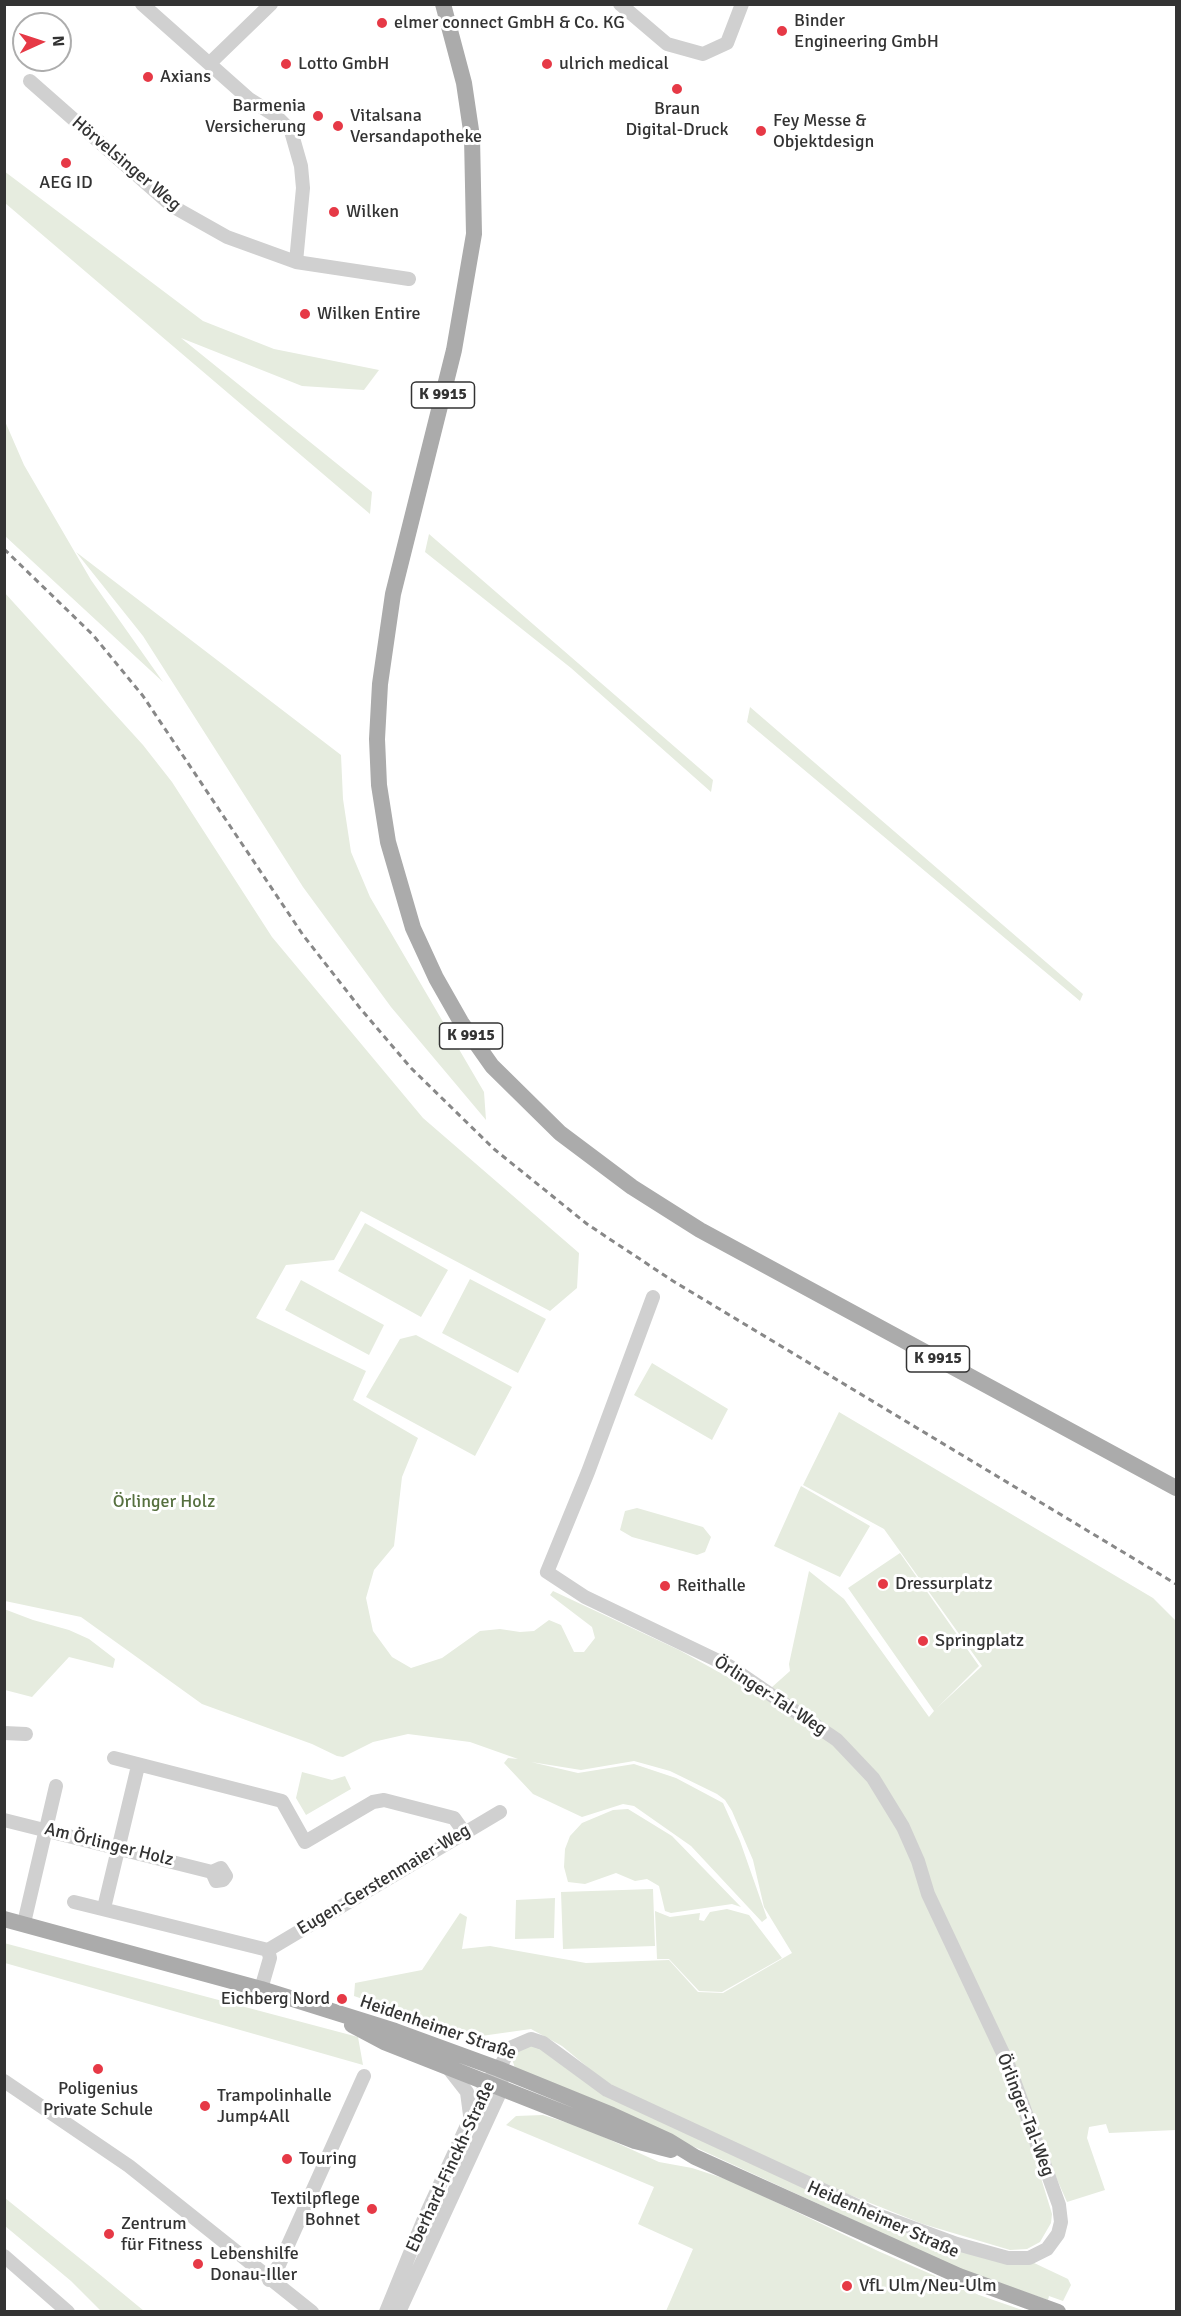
<!DOCTYPE html>
<html>
<head>
<meta charset="utf-8">
<style>
	body { margin:0 }
	#map { position:relative; width:1181px; height:2316px; overflow:hidden; background:#fff; font-family:Signika,sans-serif }
	canvas { display:block }
	.frame { position:absolute; inset:0; border:6px solid #333; pointer-events:none }
	.north { position:absolute; left:12px; top:12px; width:60px; height:60px; box-sizing:border-box; background:#fff; border:2px solid #adadad; border-radius:50%; rotate:87deg; font-size:16px; font-weight:700; line-height:24px; text-align:center; color:#333 }
	.north::after { content:''; display:block; margin:auto; width:21px; height:27px; background:#e63946; clip-path:polygon(50% 0,100% 100%,50% 72%,0 100%) }
</style>
</head>
<body>
<div id="map">
<canvas width="1181" height="2316"></canvas>
<div class="frame"></div>
<div class="north">N</div>
</div>
<script>
const ctx = document.querySelector('canvas').getContext('2d');
ctx.lineJoin = 'round';
function paint(path, color) { ctx.fillStyle = color; ctx.fill(path, 'evenodd'); }
const shape = rows => new Path2D(rows.map(r => 'M' + r).join(''));
function strokePath(path, color, width, dash) { ctx.strokeStyle = color; ctx.lineWidth = width; ctx.lineCap = dash ? 'butt' : 'round'; ctx.setLineDash(dash || []); ctx.stroke(path); }
function write(font, color, halo, rows, align = 'center') {
  ctx.font = font + ' Signika,sans-serif'; ctx.lineWidth = 6; ctx.setLineDash([]); ctx.textBaseline = 'middle'; ctx.strokeStyle = halo; ctx.fillStyle = color; for (const [text, x, y, turn = 0] of rows) {
    ctx.save(); ctx.translate(x, y); ctx.rotate((+turn || 0) * Math.PI / 180); ctx.textAlign = isNaN(turn) ? turn : align; if (halo) ctx.strokeText(text, 0, 0); ctx.fillText(text, 0, 0); ctx.restore();
  }
}
paint(shape([
	[4,171,203,321,274,349,379,370,364,390,302,386,181,338,372,492,370,514,5,203],
	[4,419,24,465,91,580,163,682,5,536],
	[429,534,713,780,711,792,571,668,425,552],
	[76,552,341,755,343,799,351,852,370,897,484,1092,486,1120,391,1007,303,887,143,636],
	[4,592,143,745,172,782,272,937,423,1118,579,1253,577,1288,550,1311,361,1211,334,1260,286,1265,256,1318,366,1371,353,1400,418,1438,402,1477,394,1546,374,1570,366,1598,373,1631,392,1657,411,1668,442,1658,480,1631,500,1629,520,1632,534,1631,549,1620,561,1625,574,1652,584,1652,595,1638,592,1627,550,1595,553,1591,679,1650,762,1696,790,1671,789,1664,809,1571,844,1599,929,1717,934,1711,848,1588,900,1553,979,1666,937,1708,982,1666,884,1529,803,1485,839,1412,1153,1598,1176,1621,1176,2130,1109,2133,1106,2124,1089,2127,1087,2138,1105,2190,1067,2202,1056,2177,1041,2178,1052,2214,1051,2223,1040,2242,1027,2249,1010,2250,923,2224,835,2189,609,2085,562,2046,531,2029,474,2037,354,1996,355,1983,422,1970,460,1913,467,1917,462,1949,490,1946,586,1963,669,1960,698,1992,723,1993,792,1953,764,1907,753,1860,732,1811,725,1800,717,1794,670,1771,634,1761,581,1770,531,1762,578,1773,634,1764,676,1778,723,1803,740,1841,767,1918,762,1922,691,1846,634,1806,623,1804,582,1817,533,1794,504,1763,508,1758,518,1759,470,1742,408,1734,373,1742,343,1757,337,1756,312,1744,202,1704,81,1617,5,1601],
	[750,707,1083,994,1080,1001,747,722],
	[365,1223,448,1270,421,1317,338,1271],
	[470,1279,546,1319,518,1373,442,1333],
	[301,1280,384,1325,369,1355,285,1310],
	[416,1335,512,1387,475,1456,366,1397,400,1339],
	[652,1363,728,1409,712,1440,634,1395],
	[801,1486,870,1526,840,1577,774,1546],
	[637,1508,703,1527,711,1537,705,1552,697,1555,632,1537,620,1530,625,1511],
	[4,1609,33,1620,69,1630,89,1639,115,1659,113,1668,69,1657,32,1697,5,1690],
	[302,1772,332,1780,345,1776,351,1789,306,1815,296,1798],
	[628,1809,672,1836,741,1907,732,1904,671,1913,665,1911,659,1886,647,1879,635,1881,616,1873,585,1884,568,1882,564,1867,565,1849,570,1836,582,1823,613,1810],
	[653,1889,655,1946,563,1949,561,1892],
	[555,1898,554,1938,515,1939,516,1900],
	[727,1909,749,1915,782,1958,722,1992,699,1991,669,1959,657,1959,655,1911,670,1917,700,1913,699,1920,704,1921,710,1912],
	[4,1943,358,2037,363,2065,5,1963],
	[534,2044,601,2090,872,2217,1032,2262,1068,2279,1071,2285,1063,2301,1049,2296,1048,2300,964,2271,699,2149,520,2075,516,2071,512,2059,517,2049],
	[543,2115,584,2128,659,2162,692,2168,732,2181,878,2251,979,2295,1025,2311,666,2311,693,2249,638,2224,654,2187,506,2125,516,2116],
	[5,2198,98,2273,144,2311,101,2311,71,2281,5,2226]
]), '#e6ecdf');
strokePath(shape([
	[142,4,249,99,276,116,291,131,301,166,303,188,296,262],
	[620,4,667,44,703,54,727,43,742,4],
	[210,63,271,4],
	[30,81,172,206,227,237,296,262,409,279],
	[4,1733,26,1734],
	[114,1758,282,1801,305,1842,373,1802,384,1800,454,1818,464,1832],
	[4,1820,212,1872,221,1868,226,1876,223,1880,216,1881,212,1872],
	[74,1902,268,1950,500,1812],
	[104,1908,138,1766],
	[24,1923,56,1786],
	[261,1989,270,1958,268,1950],
	[449,2069,467,2092,470,2115],
	[4,2081,129,2166,312,2312],
	[4,2256,68,2312],
	[269,2280,279,2265,364,2076],
	[386,2312,424,2219,487,2082,499,2069,510,2048,531,2039,543,2043,607,2090,875,2214,957,2244,1008,2258,1029,2258,1047,2249,1058,2234,1061,2222,1059,2205,1008,2064,928,1894,918,1861,903,1827,873,1778,837,1740,729,1666,585,1597,547,1572,588,1472,653,1297],
	[399,2312,502,2088,501,2080]
]), '#d0d0d0', 14);
strokePath(shape([
	[443,4,464,83,472,137,474,234,454,350,393,594,380,684,377,739,379,785,388,842,413,928,436,978,461,1022,492,1066,560,1133,632,1187,700,1230,1176,1488],
	[4,1919,261,1989,395,2031,499,2069,612,2115,669,2141,695,2157,959,2276,1058,2312],
	[352,2025,384,2042,635,2141,671,2150]
]), '#ababab', 16);
strokePath(shape([
	[4,549,93,635,143,696,303,935,360,1008,411,1068,494,1149,587,1224,673,1281,1176,1584]
]), '#888', 3, [6, 4.5]);
for (const [x, y, r, color] of [
	[382,23,6,"#e63946"],
	[782,31,6,"#e63946"],
	[286,64,6,"#e63946"],
	[547,64,6,"#e63946"],
	[148,77,6,"#e63946"],
	[677,89,6,"#e63946"],
	[318,116,6,"#e63946"],
	[338,126,6,"#e63946"],
	[761,131,6,"#e63946"],
	[66,163,6,"#e63946"],
	[334,212,6,"#e63946"],
	[305,314,6,"#e63946"],
	[883,1584,6,"#e63946"],
	[665,1586,6,"#e63946"],
	[923,1641,6,"#e63946"],
	[342,1999,6,"#e63946"],
	[98,2069,6,"#e63946"],
	[205,2106,6,"#e63946"],
	[287,2159,6,"#e63946"],
	[372,2209,6,"#e63946"],
	[109,2234,6,"#e63946"],
	[198,2264,6,"#e63946"],
	[847,2286,6,"#e63946"]
]) { const dot = new Path2D(); dot.arc(x, y, r, 0, 2 * Math.PI); ctx.fillStyle = color; ctx.fill(dot); strokePath(dot, '#fff', 2); }
for (const [x, y, w] of [
	[443,395,63],
	[471,1036,63],
	[938,1359,63]
]) { const box = new Path2D(); box.roundRect(x - w / 2, y - 13, w, 26, 4.5); ctx.fillStyle = '#fff'; ctx.fill(box); strokePath(box, '#333', 1.5); }
write('bold 16px', '#333', null, [
	["K 9915",443,395],
	["K 9915",471,1036],
	["K 9915",938,1359]
]);
write('18px', '#333', '#fff', [
	["Binder",794,21],
	["Engineering GmbH",794,42],
	["elmer connect GmbH & Co. KG",394,23],
	["Lotto GmbH",298,64],
	["ulrich medical",559,64],
	["Axians",160,77],
	["Barmenia",306,106,"right"],
	["Versicherung",306,127,"right"],
	["Braun",677,109,"center"],
	["Digital-Druck",677,130,"center"],
	["Vitalsana",350,116],
	["Versandapotheke",350,137],
	["Fey Messe &",773,121],
	["Objektdesign",773,142],
	["AEG ID",66,183,"center"],
	["Wilken",346,212],
	["Wilken Entire",317,314],
	["Dressurplatz",895,1584],
	["Reithalle",677,1586],
	["Springplatz",935,1641],
	["Eichberg Nord",330,1999,"right"],
	["Poligenius",98,2089,"center"],
	["Private Schule",98,2110,"center"],
	["Trampolinhalle",217,2096],
	["Jump4All",217,2117],
	["Touring",299,2159],
	["Textilpflege",360,2199,"right"],
	["Bohnet",360,2220,"right"],
	["Zentrum",121,2224],
	["für Fitness",121,2245],
	["Lebenshilfe",210,2254],
	["Donau-Iller",210,2275],
	["VfL Ulm/Neu-Ulm",859,2286]
], 'left');
write('18px', '#333', '#fff', [
	["Hörvelsinger Weg",126,164,40],
	["Örlinger-Tal-Weg",770,1696,33],
	["Am Örlinger Holz",109,1845,14],
	["Eugen-Gerstenmaier-Weg",384,1880,-31],
	["Heidenheimer Straße",438,2028,19],
	["Örlinger-Tal-Weg",1025,2115,69],
	["Eberhard-Finckh-Straße",451,2167,-65],
	["Heidenheimer Straße",883,2220,24]
]);
write('18px', '#56703f', '#fff', [
	["Örlinger Holz",164,1502]
]);
</script>
</body>
</html>
